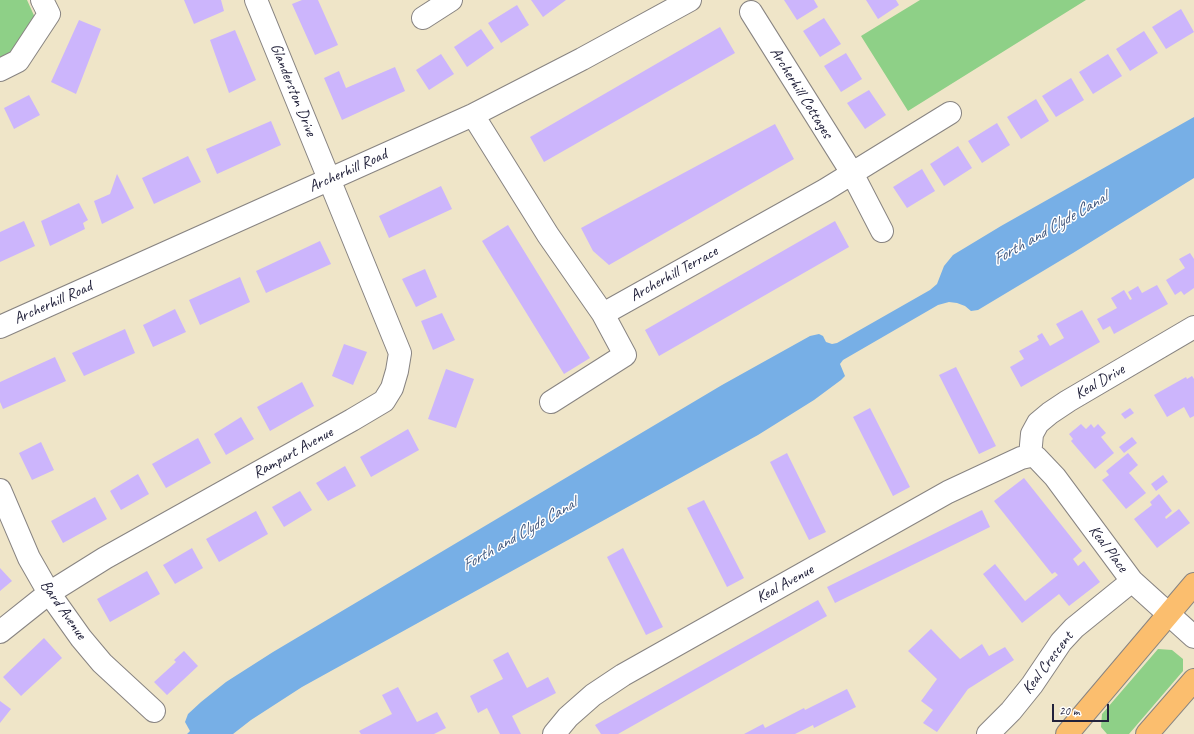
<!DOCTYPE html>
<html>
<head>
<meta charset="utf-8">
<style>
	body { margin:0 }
	#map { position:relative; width:1194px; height:734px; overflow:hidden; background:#efe5c8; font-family:Caveat,sans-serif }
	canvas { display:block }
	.scale { position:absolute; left:1052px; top:704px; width:57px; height:18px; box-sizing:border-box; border:2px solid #22223b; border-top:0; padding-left:5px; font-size:12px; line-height:14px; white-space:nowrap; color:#22223b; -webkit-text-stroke:3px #fff; paint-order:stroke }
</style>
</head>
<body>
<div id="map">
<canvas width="1194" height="734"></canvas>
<div class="scale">20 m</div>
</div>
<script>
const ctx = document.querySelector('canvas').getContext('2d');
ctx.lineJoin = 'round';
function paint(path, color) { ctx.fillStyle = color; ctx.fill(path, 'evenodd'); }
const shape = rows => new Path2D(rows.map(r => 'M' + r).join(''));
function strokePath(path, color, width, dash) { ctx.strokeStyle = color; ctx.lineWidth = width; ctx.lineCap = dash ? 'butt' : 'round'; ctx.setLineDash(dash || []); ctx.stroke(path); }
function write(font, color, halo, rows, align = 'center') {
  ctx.font = font + ' Caveat,sans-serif'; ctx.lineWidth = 3; ctx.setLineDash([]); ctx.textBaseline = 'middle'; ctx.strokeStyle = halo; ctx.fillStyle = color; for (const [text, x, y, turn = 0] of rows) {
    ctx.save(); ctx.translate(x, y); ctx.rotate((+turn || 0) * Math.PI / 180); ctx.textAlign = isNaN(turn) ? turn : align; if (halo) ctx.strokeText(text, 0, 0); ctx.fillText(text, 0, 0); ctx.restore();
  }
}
paint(shape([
	[0,0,27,0,37,22,18,55,0,63],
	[920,0,1086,0,908,111,861,36],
	[1158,649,1172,650,1183,659,1183,671,1129,734,1107,734,1101,727,1102,714]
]), '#8ed087');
paint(shape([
	[1194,117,1194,178,1073,253,978,310,971,311,965,306,957,303,949,302,938,305,843,360,840,364,845,376,841,380,814,400,758,435,302,687,251,720,233,734,187,734,190,731,185,722,188,714,201,702,226,682,273,652,722,385,810,336,819,334,823,336,826,342,832,344,837,343,930,290,937,284,944,266,953,255,1001,226]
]), '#77afe6');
paint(shape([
	[184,0,221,0,224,11,194,24],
	[302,0,318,0,338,45,315,55,292,4],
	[531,0,566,0,543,17],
	[784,0,814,0,818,7,797,20],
	[866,0,896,0,899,5,878,19],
	[517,5,529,25,501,43,488,23],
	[1181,9,1194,32,1166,49,1152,27],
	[824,18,841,44,820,57,803,31],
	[79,20,101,29,76,94,51,82],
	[720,27,735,53,544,162,530,137],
	[481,29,494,48,467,67,454,47],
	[235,30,256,80,229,93,210,40],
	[1144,31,1158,53,1130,71,1116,49],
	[846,53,862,79,841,92,824,66],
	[441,54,454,74,429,90,416,70],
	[1108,54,1122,76,1093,94,1079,72],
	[395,67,405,91,342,120,324,78,339,71,346,88],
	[1071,78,1084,100,1056,117,1042,96],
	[869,90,886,115,865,129,847,103],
	[29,95,40,115,14,129,4,108],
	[1036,99,1049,121,1021,139,1007,117],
	[271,121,281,145,217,174,206,149],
	[997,123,1010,145,982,163,968,141],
	[775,124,794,159,609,265,593,251,581,228],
	[958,146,972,168,944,186,930,164],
	[188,156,201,182,154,204,142,178],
	[922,169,935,191,907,208,893,187],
	[117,174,134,208,102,224,94,201,110,194],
	[441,186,452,209,389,238,379,216],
	[79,203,88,220,83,223,85,229,50,246,41,221],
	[24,221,35,246,0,262,0,232],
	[835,221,849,247,659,356,645,330],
	[508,225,590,358,564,374,482,241],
	[320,241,331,264,266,293,256,271],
	[1190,253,1194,259,1194,288,1184,295,1181,291,1175,295,1166,280,1185,268,1179,259],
	[425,269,437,297,416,307,402,279],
	[240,277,250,302,200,325,189,300],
	[1157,285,1168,304,1114,334,1110,326,1103,330,1097,319,1117,308,1111,298,1124,290,1130,300,1132,299,1128,292,1138,286,1142,293],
	[175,309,186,332,153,347,143,325],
	[1082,310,1100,342,1021,387,1010,367,1024,359,1019,351,1039,340,1037,336,1042,333,1050,346,1064,338,1056,324],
	[442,313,455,340,433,350,421,321],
	[125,329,135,353,84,376,72,353],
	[344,344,367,352,353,385,332,376],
	[55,357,66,381,3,409,0,402,0,382],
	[956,367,996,446,979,454,939,375],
	[446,369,474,379,456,428,428,419],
	[1192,376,1194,379,1194,416,1190,418,1184,407,1167,417,1154,395,1186,377,1187,379],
	[302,382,314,406,270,431,257,407],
	[870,408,910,487,893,496,853,417],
	[1130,408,1134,413,1125,419,1121,414],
	[241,417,254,439,226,455,214,434],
	[1081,424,1086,429,1091,424,1094,428,1098,424,1106,433,1101,437,1114,453,1095,469,1071,441,1073,439,1069,434],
	[408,429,419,450,371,477,360,457],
	[1132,437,1137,443,1124,453,1119,447],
	[198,438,211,463,166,488,152,464],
	[41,442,54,470,32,480,19,453],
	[787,453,826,532,809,540,770,462],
	[1128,453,1138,465,1129,473,1146,493,1126,509,1102,480,1109,475,1106,471],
	[345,466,356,486,328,501,316,483],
	[138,474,149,494,121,510,110,491],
	[1163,475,1168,482,1156,491,1151,484],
	[1024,478,1082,551,1073,559,1078,566,1084,561,1100,582,1069,606,1059,594,1022,623,983,574,995,564,1025,601,1058,575,1055,572,1052,574,994,501],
	[300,491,312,510,284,527,272,507],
	[1159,494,1172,511,1165,517,1166,519,1179,509,1190,523,1157,548,1134,519,1152,505,1150,502],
	[95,497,107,519,63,543,51,521],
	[704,500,744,578,727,587,687,508],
	[982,510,990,527,835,603,827,587],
	[256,511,268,534,219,562,206,539],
	[192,548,203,568,175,584,163,565],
	[623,548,663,627,646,635,607,557],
	[0,568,12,581,0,591],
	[147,571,160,594,110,622,97,599],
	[818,600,827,616,618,734,601,734,595,725],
	[931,629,960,659,982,644,989,656,1005,647,1014,660,968,689,937,732,923,723,933,710,921,701,937,679,908,651],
	[44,638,62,658,21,696,3,677],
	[184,651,198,666,167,695,154,682,176,662,174,660],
	[508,652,527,688,548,677,556,693,512,716,521,734,500,734,487,708,478,713,470,696,503,679,493,660],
	[398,687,417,722,437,712,446,728,434,734,361,734,359,731,392,714,382,695],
	[847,689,856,707,814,728,813,725,795,734,744,734,763,724,765,728,804,708,805,710],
	[0,701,11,709,0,723]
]), '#ccb5fc');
const minor = shape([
	[751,12,852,173,882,231],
	[423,18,451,0],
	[0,70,18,61,49,14,42,0],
	[473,115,548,235,603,314,825,190,950,113],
	[0,327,473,115,582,59,690,0],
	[551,402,625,355,603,314],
	[1030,456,1032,434,1038,423,1050,413,1068,401,1194,327],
	[0,490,29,558,49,593,81,638,102,663,154,711],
	[0,632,49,593,105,558,352,420,384,401,392,388,397,371,400,353,256,0],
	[554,734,568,717,593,695,623,675,948,492,1021,458,1030,456,1036,457,1055,477,1132,581,1194,637],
	[988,734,1011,711,1032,685,1061,642,1074,628,1132,581]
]);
const major = shape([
	[1067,734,1194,584],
	[1147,734,1194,680]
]);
strokePath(minor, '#888482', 24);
strokePath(major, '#888482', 24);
strokePath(minor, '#fff', 22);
strokePath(major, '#fbbe6e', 22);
write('16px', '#22223b', '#fff', [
	["Glanderston Drive",293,90,68],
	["Archerhill Cottages",801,93,58],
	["Archerhill Road",348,171,-24],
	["Archerhill Terrace",674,274,-29],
	["Archerhill Road",53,303,-24],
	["Keal Drive",1100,382,-30],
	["Rampart Avenue",293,453,-29],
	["Keal Place",1108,549,53],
	["Keal Avenue",785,584,-29],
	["Bard Avenue",63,610,55],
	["Keal Crescent",1048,663,-53]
]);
write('italic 17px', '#445a7f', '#fff', [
	["Forth and Clyde Canal",1050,229,-30],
	["Forth and Clyde Canal",519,535,-30]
]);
</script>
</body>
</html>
